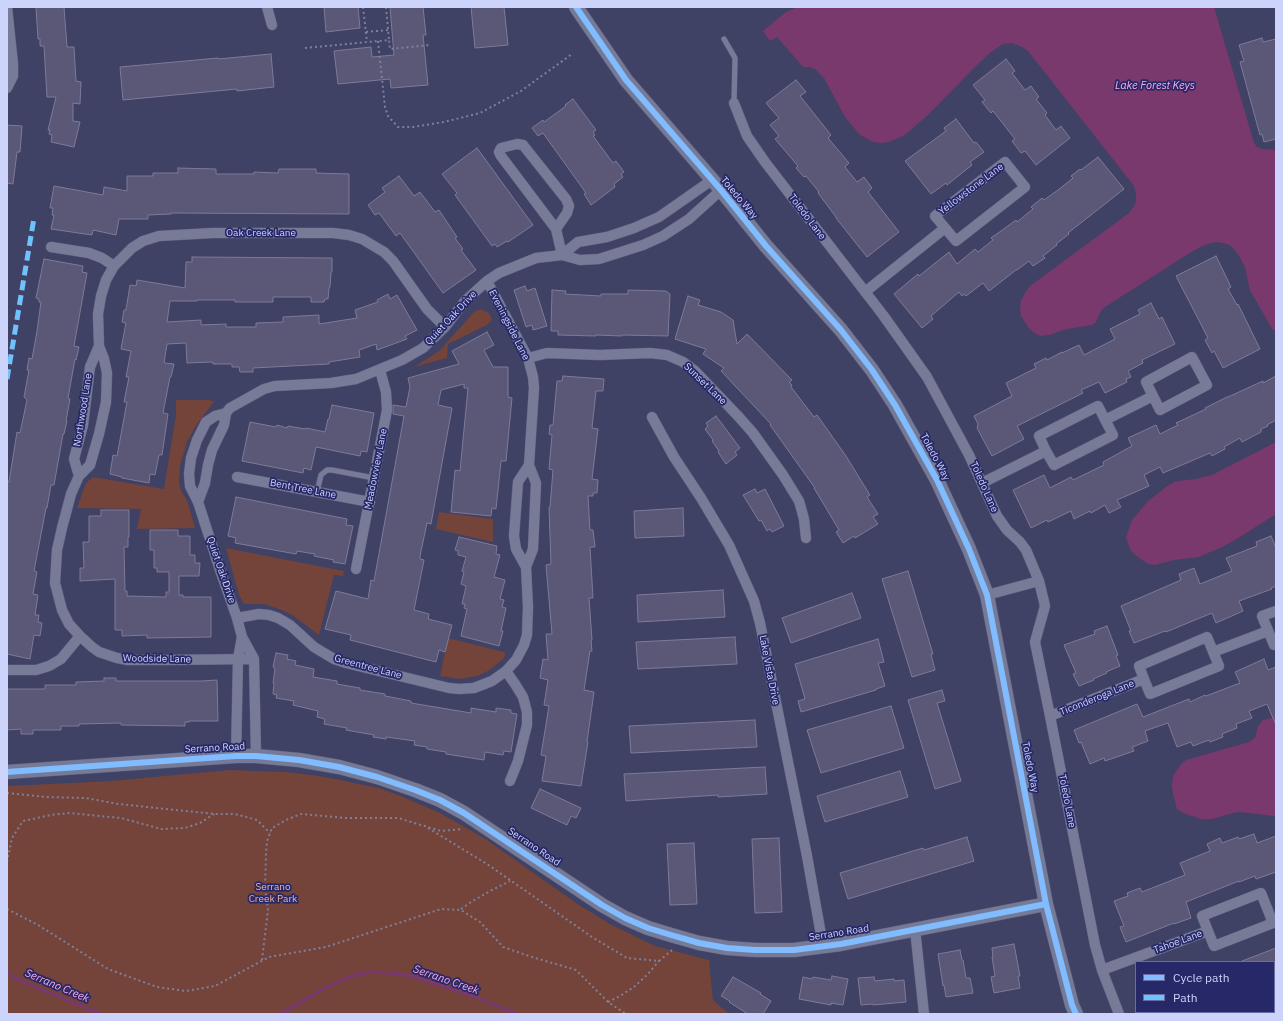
<!DOCTYPE html>
<html>
<head>
<meta charset="utf-8">
<style>
	body { margin:0 }
	#map { position:relative; width:1283px; height:1021px; overflow:hidden; background:#3f4165; font-family:"IBM Plex Sans",sans-serif }
	canvas { display:block }
	.frame { position:absolute; inset:0; border:8px solid #cdd4fb; pointer-events:none }
	.legend { position:absolute; left:1135px; top:961px; width:140px; height:52px; box-sizing:border-box; background:#272868; border:1px solid #696da3; margin:0; padding:5px 7px; list-style:none; font-size:12px; color:#cdd4fb }
	.legend li { display:flex; align-items:center; gap:8px; height:20px }
	.legend b { width:20px; border:1px solid #696da3 }
</style>
</head>
<body>
<div id="map">
<canvas width="1283" height="1021"></canvas>
<div class="frame"></div>
<ul class="legend">
<li><b style="height:5px;background:#80bcff"></b>Cycle path</li>
<li><b style="height:5px;background:#70c2fc"></b>Path</li>
</ul>
</div>
<script>
const ctx = document.querySelector('canvas').getContext('2d');
ctx.lineJoin = 'round';
function paint(path, color) { ctx.fillStyle = color; ctx.fill(path, 'evenodd'); }
const shape = rows => new Path2D(rows.map(r => 'M' + r).join(''));
function strokePath(path, color, width, dash) { ctx.strokeStyle = color; ctx.lineWidth = width; ctx.lineCap = dash ? 'butt' : 'round'; ctx.setLineDash(dash || []); ctx.stroke(path); }
function write(font, color, halo, rows, align = 'center') {
  ctx.font = font + ' "IBM Plex Sans",sans-serif'; ctx.lineWidth = 3.5; ctx.setLineDash([]); ctx.textBaseline = 'middle'; ctx.strokeStyle = halo; ctx.fillStyle = color; for (const [text, x, y, turn = 0] of rows) {
    ctx.save(); ctx.translate(x, y); ctx.rotate((+turn || 0) * Math.PI / 180); ctx.textAlign = isNaN(turn) ? turn : align; if (halo) ctx.strokeText(text, 0, 0); ctx.fillText(text, 0, 0); ctx.restore();
  }
}
paint(shape([
	[478,310,483,310,489,313,492,320,487,325,448,344,447,358,414,367,430,357,439,351,474,312],
	[176,400,210,400,214,402,197,424,187,442,180,466,179,482,181,491,187,500,195,528,137,529,141,509,77,508,86,483,93,477,164,489,176,415],
	[439,512,493,519,493,542,436,529],
	[226,548,344,571,343,576,334,575,319,635,292,615,282,610,264,604,244,604,239,595],
	[448,638,504,652,506,654,503,659,497,664,488,671,477,676,460,679,440,676],
	[229,770,285,772,319,776,340,780,379,788,403,797,440,813,484,838,579,905,610,924,655,946,709,960,713,1000,729,1014,7,1014,7,786,111,781]
]), '#744339');
paint(shape([
	[798,7,1214,7,1254,143,1257,147,1263,149,1276,150,1276,331,1272,329,1250,290,1245,267,1238,254,1231,246,1224,243,1215,242,1202,246,1188,254,1105,307,1101,311,1096,322,1092,325,1067,329,1049,335,1040,336,1034,333,1028,327,1021,316,1020,308,1021,300,1025,293,1030,286,1129,213,1135,205,1136,200,1136,194,1134,186,1028,51,1022,47,1012,43,1003,44,991,52,976,66,929,114,905,135,889,142,880,143,873,142,866,138,860,135,845,117,824,78,815,69,809,67,803,67,777,37,770,41,763,31,786,12],
	[1276,442,1276,514,1240,537,1222,547,1199,557,1174,560,1155,565,1149,564,1142,560,1134,554,1130,549,1126,537,1132,520,1148,501,1166,487,1174,482,1185,480,1196,479,1212,475],
	[1271,718,1276,719,1276,816,1273,816,1249,813,1237,812,1212,819,1201,819,1183,813,1177,809,1173,794,1172,785,1173,776,1181,764,1186,760,1249,742,1255,738,1258,726,1263,720]
]), '#79396d');
strokePath(shape([
	[7,973,23,982,101,1014],
	[280,1014,325,988,349,977,367,972,393,973,412,976,473,996,517,1014]
]), '#79396d', 3.5);
const building = shape([
	[36,7,64,7,67,47,74,47,76,81,81,82,80,104,73,103,73,121,80,122,74,147,51,142,52,135,49,134,50,130,48,130,56,97,47,97,44,46,40,46,40,39,38,39,36,7],
	[324,7,358,7,360,28,326,32,324,7],
	[390,7,423,7,426,35,423,35,428,85,391,88,390,79,338,84,334,51,371,47,372,57,394,55,390,7],
	[471,7,504,7,508,45,475,48,471,7],
	[1262,38,1263,42,1276,39,1276,139,1264,142,1262,134,1260,135,1240,62,1244,61,1239,45,1262,38],
	[271,54,274,87,237,91,237,89,123,100,120,67,218,58,218,59,271,54],
	[1006,59,1015,71,1012,73,1025,90,1031,86,1039,97,1036,99,1047,113,1045,115,1056,130,1061,126,1070,138,1036,165,1025,151,1021,153,1012,141,1015,139,993,111,991,113,982,102,985,100,973,85,1006,59],
	[796,80,806,92,800,96,831,135,828,138,849,163,845,167,857,182,864,177,872,188,868,192,899,232,867,257,836,218,836,217,818,193,819,192,806,176,804,177,796,168,798,166,775,139,779,136,770,125,779,118,766,103,796,80],
	[573,99,596,130,593,132,595,135,593,136,613,163,616,161,624,172,621,174,623,177,614,184,615,187,591,205,584,194,586,193,543,133,538,136,532,128,543,120,544,122,566,106,565,105,573,99],
	[956,119,974,143,976,142,984,152,970,162,972,165,947,185,946,183,931,194,905,161,946,131,944,128,956,119],
	[7,125,22,126,20,152,17,152,13,184,7,183,7,125],
	[477,148,533,225,508,242,507,241,497,247,495,244,492,246,455,195,457,193,442,174,477,148],
	[1098,157,1124,189,1068,233,1069,234,1056,244,1057,245,1043,256,1045,258,1033,266,1029,261,1017,270,1016,270,989,291,983,283,966,296,964,294,962,296,959,292,931,316,933,319,922,328,894,294,918,274,919,276,949,252,957,264,975,249,978,252,993,240,991,238,1001,231,1016,220,1017,222,1033,209,1031,207,1042,198,1044,200,1058,190,1073,178,1071,176,1080,169,1081,170,1098,157],
	[178,168,216,169,216,174,254,174,254,172,278,173,279,169,316,169,316,173,349,174,349,214,171,213,171,214,148,215,148,219,119,219,116,235,93,230,92,235,51,229,54,215,52,215,53,208,50,208,54,186,103,195,104,187,127,191,127,176,153,176,153,173,178,173,178,168],
	[399,176,414,196,420,192,435,212,439,210,457,237,455,238,463,249,461,250,476,270,443,293,400,233,396,236,379,213,375,215,368,205,385,192,382,188,399,176],
	[1216,256,1231,287,1228,289,1237,305,1238,304,1260,349,1223,368,1214,351,1212,353,1205,340,1208,338,1176,276,1216,256],
	[192,257,332,258,332,272,331,272,330,287,329,288,328,299,325,299,324,302,311,302,311,297,273,297,273,302,235,302,235,300,197,300,197,301,170,301,167,322,201,320,201,325,226,324,226,327,256,327,256,323,283,322,283,317,319,315,319,324,357,318,355,310,378,302,377,300,388,294,390,299,397,295,417,330,405,336,407,339,377,350,376,344,359,350,360,357,329,362,329,364,253,368,253,372,240,372,239,367,232,367,232,364,213,364,213,362,187,363,186,343,167,344,164,363,174,364,171,377,170,377,163,413,168,414,162,455,159,455,155,475,150,474,149,483,122,478,122,477,110,474,113,455,117,456,127,402,124,402,129,377,126,377,131,351,121,349,126,323,122,322,124,310,126,310,130,285,136,286,137,280,185,288,186,262,192,262,192,257],
	[44,259,83,266,82,272,87,273,74,346,79,347,76,360,75,359,68,398,70,399,66,421,67,421,64,434,63,434,54,485,51,485,47,508,46,508,34,571,37,572,33,594,38,595,35,615,39,615,38,622,42,623,40,636,34,635,30,659,7,654,7,482,9,482,17,432,20,433,27,400,24,397,29,370,27,370,29,358,32,359,37,331,41,302,39,302,39,299,36,298,44,259],
	[525,286,527,291,535,288,547,326,533,330,532,325,526,327,514,290,525,286],
	[552,290,566,291,565,294,601,296,601,294,628,294,628,290,666,291,670,294,668,336,622,335,622,336,596,335,596,336,558,335,558,331,551,331,552,290],
	[688,296,700,300,698,305,721,312,733,320,737,344,747,334,792,380,789,382,792,385,791,387,814,417,817,415,846,456,857,474,870,495,867,497,878,514,873,517,878,524,855,538,854,536,843,543,836,532,839,530,814,488,815,488,770,425,771,424,721,371,724,368,703,354,706,349,675,339,688,296],
	[1151,303,1159,319,1162,317,1175,344,1142,360,1143,363,1128,371,1131,377,1126,379,1127,382,1105,393,1099,382,1081,390,1083,393,1017,426,1024,439,992,456,977,428,978,424,974,416,1012,396,1006,383,1036,368,1034,364,1046,358,1047,360,1062,352,1062,353,1079,345,1084,355,1115,339,1110,329,1140,314,1138,310,1151,303],
	[487,332,494,345,484,350,493,367,508,367,508,397,512,398,506,461,501,461,496,509,492,508,491,516,451,512,455,470,460,471,468,388,464,388,464,384,441,390,438,405,452,408,431,524,427,523,420,556,420,559,424,560,414,610,429,614,428,619,452,625,445,652,439,650,436,662,350,640,351,635,325,629,336,591,368,599,371,580,374,581,404,416,393,414,393,405,406,407,410,387,408,378,459,364,452,351,487,332],
	[563,376,604,379,603,391,596,391,592,428,598,429,592,479,598,480,597,493,593,493,593,496,588,496,590,530,593,530,595,547,590,547,593,598,589,598,592,640,591,640,592,651,590,651,584,690,594,692,587,742,588,742,581,786,542,781,546,756,541,755,549,706,544,705,548,680,540,678,543,659,548,660,546,634,552,634,546,565,551,564,549,507,550,507,553,470,549,469,552,435,549,434,550,425,553,425,557,381,562,381,563,376],
	[1276,376,1276,420,1267,425,1268,426,1261,429,1261,432,1242,442,1240,438,1224,447,1225,449,1212,456,1210,453,1163,473,1160,467,1144,475,1149,486,1117,500,1121,507,1109,513,1105,505,1091,513,1090,511,1074,519,1071,511,1048,522,1047,520,1031,528,1013,490,1044,475,1050,488,1071,477,1073,480,1104,465,1103,462,1132,446,1128,438,1156,425,1160,434,1178,425,1176,423,1206,409,1205,408,1227,397,1228,397,1263,381,1263,383,1276,376],
	[332,405,374,413,367,452,361,451,360,456,316,447,311,470,304,468,303,473,242,461,250,422,276,427,277,425,287,428,288,426,305,429,306,428,325,432,328,419,329,419,332,405],
	[716,416,740,448,735,452,737,455,726,464,718,452,719,451,712,441,713,440,705,429,708,426,706,423,716,416],
	[755,489,757,493,765,489,784,526,772,532,770,529,767,531,761,520,759,521,743,495,755,489],
	[236,497,347,519,346,525,353,526,345,564,333,562,334,560,314,556,315,554,297,551,296,554,235,543,236,538,228,536,236,497],
	[683,508,684,536,635,538,634,511,683,508],
	[101,510,129,510,129,537,128,537,128,547,124,547,125,591,127,591,127,596,166,597,166,592,169,592,169,572,157,572,157,568,154,568,154,550,150,550,150,530,178,530,178,536,190,536,190,555,195,555,195,563,200,563,199,576,179,576,179,595,183,595,183,597,211,597,211,637,147,638,147,635,122,636,122,630,115,630,115,579,80,581,80,568,84,568,83,542,89,542,89,516,101,516,101,510],
	[1271,536,1276,548,1276,586,1271,588,1272,589,1239,601,1243,611,1216,623,1212,613,1166,632,1165,631,1134,643,1129,631,1131,631,1121,606,1181,580,1179,574,1194,568,1200,584,1232,571,1226,558,1257,546,1256,542,1271,536],
	[459,537,497,546,496,554,500,555,494,577,505,580,500,599,504,600,502,607,506,608,501,631,503,631,499,646,461,636,467,609,464,608,465,604,462,604,466,586,461,584,464,572,462,571,466,557,458,555,458,551,455,550,459,537],
	[908,571,933,654,931,654,935,670,912,677,882,579,908,571],
	[723,590,725,617,638,622,637,595,723,590],
	[852,593,861,618,791,643,782,618,852,593],
	[1107,626,1118,655,1116,656,1120,666,1106,672,1107,673,1093,679,1094,680,1079,686,1073,674,1076,673,1064,645,1095,634,1094,631,1107,626],
	[735,637,737,664,638,669,636,642,735,637],
	[878,639,884,662,878,663,885,686,876,689,876,690,801,712,798,701,805,699,795,664,878,639],
	[276,653,288,655,287,659,296,661,295,665,314,669,313,677,337,681,337,684,360,688,360,690,385,694,385,696,411,701,411,703,471,713,471,708,496,712,496,708,511,710,511,713,517,714,511,752,504,751,503,755,485,752,484,760,446,754,446,752,427,749,427,747,414,745,415,741,386,737,386,739,373,737,374,735,346,730,347,728,324,724,325,719,317,717,318,711,293,705,294,701,276,698,277,695,273,694,274,683,273,683,275,668,273,667,276,653],
	[1264,659,1268,670,1276,667,1276,725,1267,704,1249,711,1252,718,1236,724,1237,728,1222,734,1223,737,1210,742,1209,740,1193,746,1191,742,1177,747,1168,723,1165,724,1145,731,1148,741,1132,747,1134,751,1105,761,1104,758,1090,764,1081,742,1079,743,1074,730,1137,704,1143,717,1189,699,1190,702,1205,695,1206,696,1240,683,1235,672,1264,659],
	[104,678,116,678,116,681,202,681,217,680,218,721,189,721,189,722,185,722,185,726,121,725,121,723,79,724,79,726,61,726,61,730,33,730,33,734,21,734,21,729,7,730,7,689,45,689,45,685,76,685,76,682,104,681,104,678],
	[942,690,945,701,937,703,961,781,935,789,908,700,942,690],
	[891,706,904,748,821,773,807,730,891,706],
	[755,720,757,747,631,753,629,726,755,720],
	[765,767,767,794,718,797,718,795,626,801,624,774,765,767],
	[900,771,908,797,825,822,817,796,900,771],
	[540,789,581,808,576,818,571,816,567,825,531,808,540,789],
	[1254,834,1257,843,1276,836,1276,872,1256,879,1255,876,1239,882,1239,881,1186,902,1191,918,1174,924,1174,923,1126,942,1120,927,1124,926,1114,901,1128,896,1127,893,1140,888,1142,892,1185,875,1180,863,1210,851,1207,844,1220,838,1222,843,1238,837,1239,839,1254,834],
	[967,837,974,861,848,899,840,873,923,848,924,850,967,837],
	[779,838,782,912,755,913,752,839,779,838],
	[694,843,697,904,670,905,667,844,694,843],
	[1014,944,1020,976,1018,976,1020,988,994,993,991,977,995,976,992,957,993,957,992,948,1014,944],
	[1276,948,1276,962,1242,962,1242,961,1276,948],
	[960,950,962,960,963,960,966,978,970,978,973,993,946,997,944,985,943,986,938,954,960,950],
	[832,976,848,979,843,1005,831,1003,831,1005,799,999,803,977,812,979,813,977,831,980,832,976],
	[733,977,761,993,760,994,771,1001,763,1014,748,1014,729,1002,730,1001,721,996,733,977],
	[874,977,875,981,894,979,894,981,904,980,906,1002,873,1005,873,1004,861,1005,858,978,874,977]
]);
paint(building, '#5b5776');
strokePath(building, '#7e7a99', 1);
const lane = shape([
	[724,39,735,58,734,103],
	[317,492,321,475,327,470,332,470,374,478]
]);
const street = shape([
	[267,7,272,25],
	[7,88,13,76,13,64,7,7],
	[734,103,747,136,765,162,883,315,927,377,969,455,997,516,1007,530,1020,542,1026,550,1039,581,1045,606,1035,642,1050,716,1095,945,1102,970,1119,1014],
	[556,229,567,213,569,206,566,199,523,145,517,144,501,148,499,152,501,156,556,229,562,255],
	[51,247,89,253,102,258,114,266,132,248,143,241,159,236,213,233,333,233,349,235,362,239,384,252,393,261,427,309,445,327],
	[562,255,578,242,607,237,634,228,659,217,712,180],
	[114,266,106,280,101,296,98,314,99,346,104,359,107,373,106,402,99,434,90,465,79,476,71,494,62,528,57,550,55,583,62,610,69,624,80,636,92,647,99,652,117,658,128,660,165,660,254,659],
	[487,281,528,358,533,377,534,388,529,465,536,483,533,549,526,567,528,607,527,635,524,645,516,660,506,671,515,684,523,697,527,712,527,725,518,761,510,781],
	[865,292,945,228,935,216,1005,162,1025,187,956,241,945,228],
	[528,358,547,353,600,355,650,353,667,355,683,362,695,371,738,416,753,433,783,475,799,501,804,519,806,538],
	[652,417,674,457,701,498,729,545,754,601,760,623,807,856,823,946],
	[1105,420,1153,396,1160,410,1207,385,1192,357,1146,382,1153,396],
	[79,476,74,459,83,425,90,367,99,346],
	[237,477,370,502],
	[982,483,1046,451,1054,465,1113,435,1098,406,1039,436,1046,451],
	[198,502,205,483,208,465,212,450,224,425,226,413],
	[526,567,516,549,514,536,518,482,529,465],
	[356,569,387,410,386,392,380,370],
	[987,595,1039,581],
	[1276,611,1262,616,1274,645,1276,644],
	[237,618,259,614,269,615,278,618,290,625,314,647,334,659,346,663,449,688,459,689,474,688,492,681,506,671],
	[1213,652,1268,631],
	[7,670,36,670,49,666,61,659,80,636],
	[1050,716,1144,679,1150,694,1219,666,1207,637,1139,666,1144,679],
	[236,756,238,659,242,637],
	[256,756,254,659,242,637,237,618,220,570,198,502,190,486,189,474,191,458,197,440,206,422,215,416,226,413,230,408,264,389,275,386,331,383,356,379,402,360,423,348,445,327,465,301,487,281,499,273,536,258,562,255,580,260,599,259,643,245,663,236,689,219,721,190],
	[915,929,924,1014],
	[1102,970,1208,931,1214,946,1273,923,1261,893,1202,916,1208,931]
]);
const secondary = shape([
	[576,7,626,80,721,190,766,246,841,330,872,370,895,405,937,480,969,549,987,595,1046,904,1072,1005,1076,1014],
	[7,772,236,756,256,756,299,760,339,767,377,777,415,790,440,800,464,813,602,905,625,918,648,928,671,935,699,943,727,948,755,950,794,950,841,944,1046,904]
]);
strokePath(lane, '#5d5e7e', 6);
strokePath(street, '#5d5e7e', 11);
strokePath(secondary, '#5d5e7e', 15);
strokePath(shape([
	[363,7,367,42],
	[386,7,389,40],
	[366,32,388,30],
	[378,41,385,107,388,116,398,127,413,127,444,122,480,113,521,91,572,54],
	[305,48,389,40,390,49,430,45],
	[7,793,46,797,86,798,118,804,215,814,235,814,257,820,270,833],
	[428,828,487,864,592,937,627,958,659,961,672,950],
	[7,862,12,838,23,821,51,815,69,813,121,818,161,829,185,828,200,823,214,814],
	[7,909,38,925,108,969,157,987,186,991,215,986,269,957,326,947,441,909,461,910,480,922,503,947,532,957,576,970,608,1002,626,1014],
	[461,909,471,902,492,890,510,881],
	[262,960,268,910,265,888,266,853,267,841,272,828,286,820,301,814,346,818,398,818,441,831,463,829],
	[608,1002,620,996,634,987,648,974,659,961]
]), '#7e819b', 2, [2, 3]);
strokePath(lane, '#787b98', 5);
strokePath(street, '#787b98', 10);
strokePath(secondary, '#757b97', 14);
strokePath(shape([
	[7,379,34,218]
]), '#70c2fc', 5, [10, 5]);
strokePath(shape([
	[576,7,626,80,721,190,766,246,841,330,872,370,895,405,937,480,969,549,987,595,1046,904,1072,1005,1076,1014],
	[7,772,236,756,256,756,299,760,339,767,377,777,415,790,440,800,464,813,602,905,625,918,648,928,671,935,699,943,727,948,755,950,794,950,841,944,1046,904]
]), '#80bcff', 6);
write('10px', '#cdd4fb', '#272868', [
	["Yellowstone Lane",971,189,-37],
	["Toledo Way",739,198,50],
	["Toledo Lane",807,217,53],
	["Oak Creek Lane",261,233],
	["Quiet Oak Drive",451,318,-47],
	["Eveningside Lane",509,325,63],
	["Sunset Lane",705,384,44],
	["Northwood Lane",83,410,-81],
	["Toledo Way",935,457,62],
	["Meadowview Lane",376,469,-79],
	["Toledo Lane",984,487,66],
	["Bent Tree Lane",303,489,11],
	["Quiet Oak Drive",221,570,71],
	["Woodside Lane",157,659,1],
	["Greentree Lane",368,667,15],
	["Lake Vista Drive",769,670,79],
	["Ticonderoga Lane",1097,698,-22],
	["Serrano Road",215,748,-3],
	["Toledo Way",1030,767,79],
	["Toledo Lane",1067,801,79],
	["Serrano Road",534,847,34],
	["Serrano Road",839,933,-9],
	["Tahoe Lane",1178,942,-20]
]);
write('10px', '#f9b19c', '#272868', [
	["Serrano",273,887],
	["Creek Park",273,899]
]);
write('italic 11px', '#feade7', '#272868', [
	["Lake Forest Keys",1155,86],
	["Serrano Creek",446,980,19],
	["Serrano Creek",57,986,23]
]);
</script>
</body>
</html>
